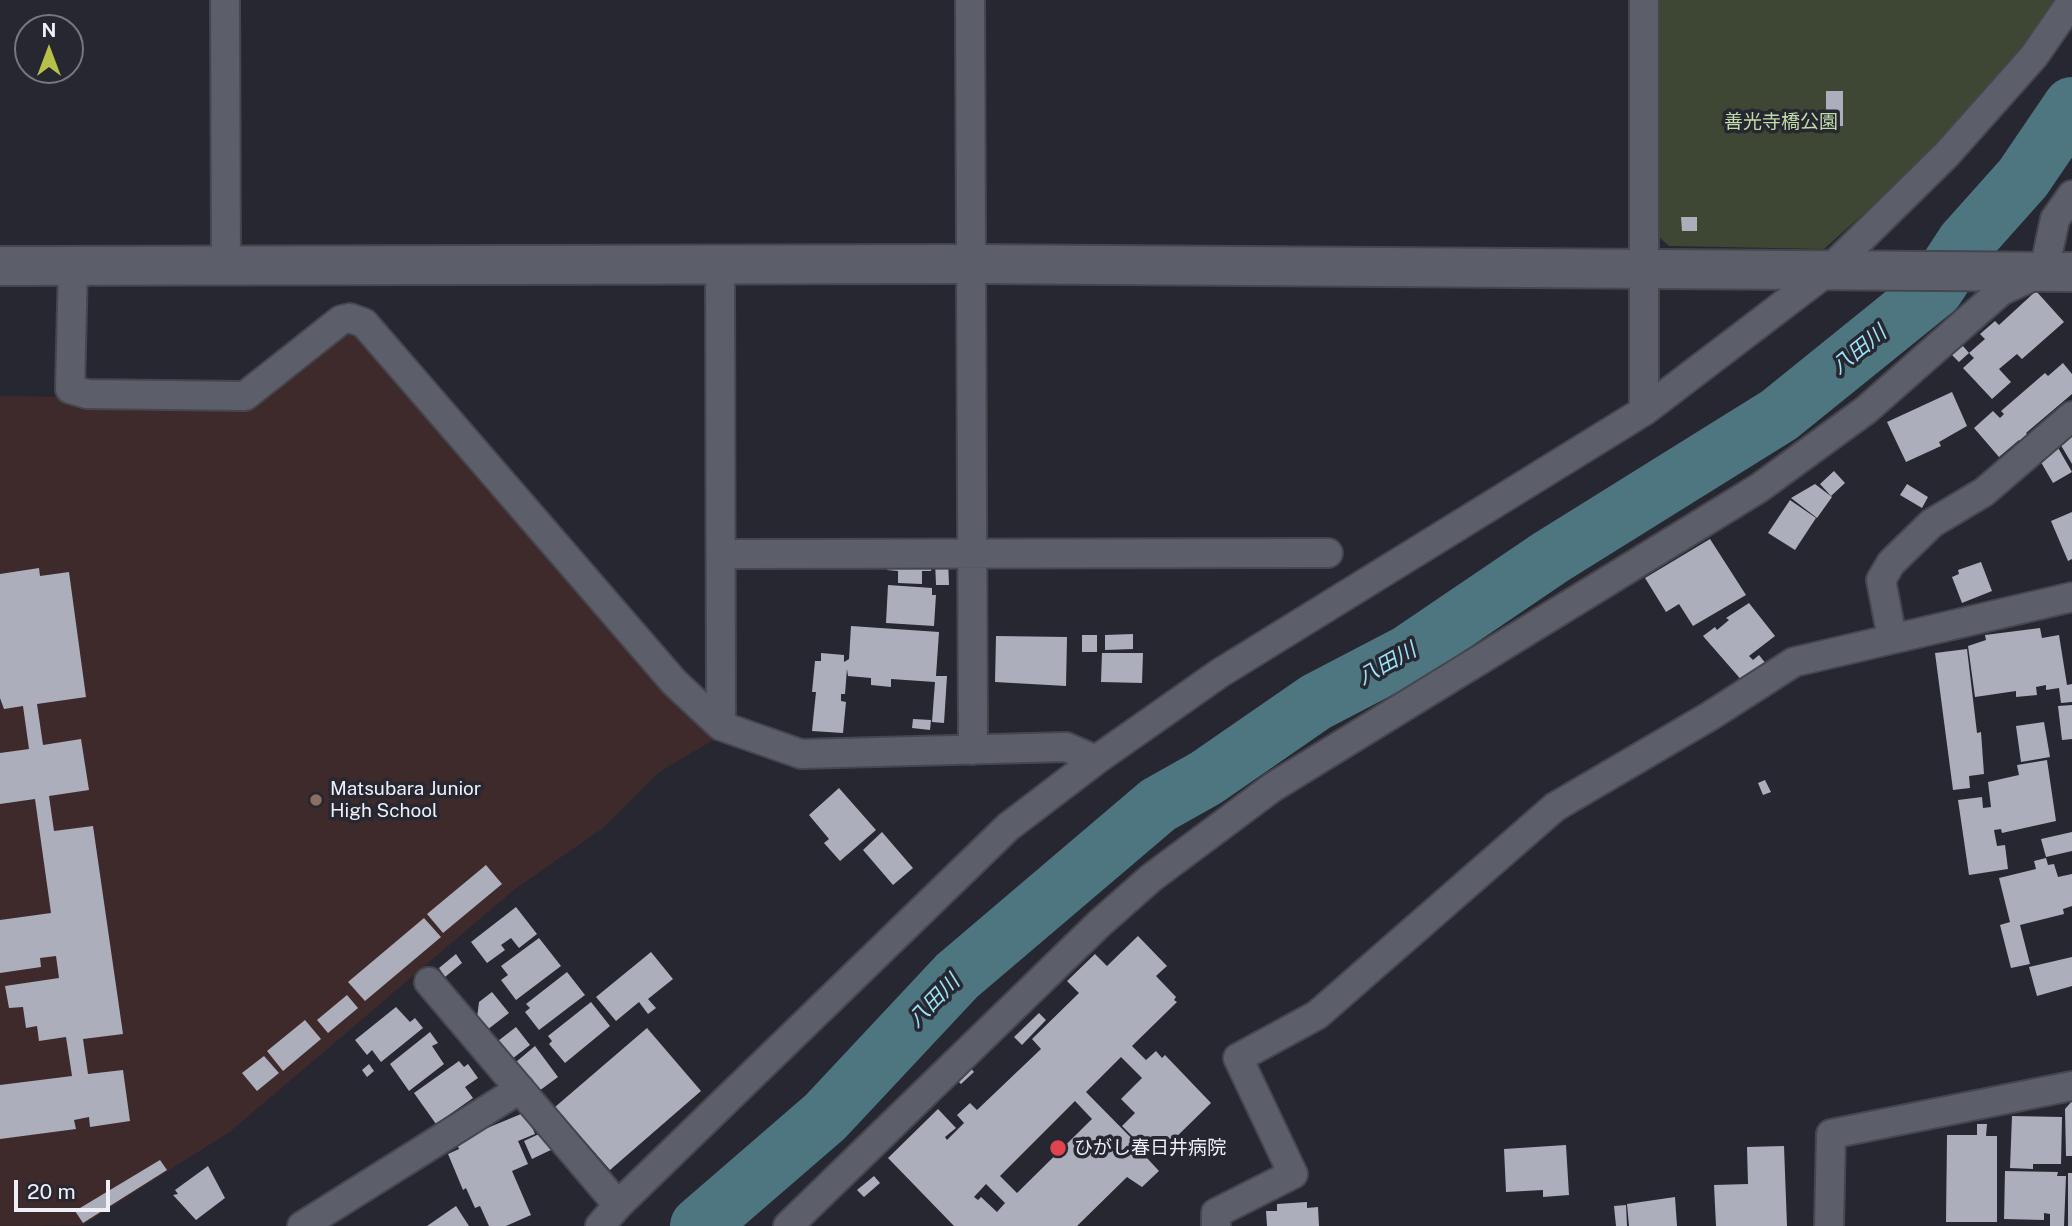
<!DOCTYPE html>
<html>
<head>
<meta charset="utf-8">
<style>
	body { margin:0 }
	#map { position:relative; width:2072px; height:1226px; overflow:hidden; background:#272732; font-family:"Public Sans",sans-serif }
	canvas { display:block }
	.north { position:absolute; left:14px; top:14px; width:70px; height:70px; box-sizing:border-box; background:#272732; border:2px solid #777781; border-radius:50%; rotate:0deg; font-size:19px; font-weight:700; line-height:28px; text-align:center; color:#eff0f7 }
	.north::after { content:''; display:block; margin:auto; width:24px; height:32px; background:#b6c148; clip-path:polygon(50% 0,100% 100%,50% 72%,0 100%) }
	.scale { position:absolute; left:14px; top:1180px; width:96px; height:32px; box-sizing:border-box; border:4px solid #eff0f7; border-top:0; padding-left:9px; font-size:21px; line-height:24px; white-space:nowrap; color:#eff0f7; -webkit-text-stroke:5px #272732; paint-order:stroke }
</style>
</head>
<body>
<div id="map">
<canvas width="2072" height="1226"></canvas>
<div class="north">N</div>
<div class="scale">20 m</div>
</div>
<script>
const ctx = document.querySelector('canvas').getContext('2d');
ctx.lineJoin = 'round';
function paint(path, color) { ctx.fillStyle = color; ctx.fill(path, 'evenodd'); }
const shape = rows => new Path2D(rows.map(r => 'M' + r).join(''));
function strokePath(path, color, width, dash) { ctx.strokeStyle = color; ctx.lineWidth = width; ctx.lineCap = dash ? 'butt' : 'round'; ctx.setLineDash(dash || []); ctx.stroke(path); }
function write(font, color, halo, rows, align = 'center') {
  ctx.font = font + ' "Public Sans","Noto Sans JP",sans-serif'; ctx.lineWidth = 7; ctx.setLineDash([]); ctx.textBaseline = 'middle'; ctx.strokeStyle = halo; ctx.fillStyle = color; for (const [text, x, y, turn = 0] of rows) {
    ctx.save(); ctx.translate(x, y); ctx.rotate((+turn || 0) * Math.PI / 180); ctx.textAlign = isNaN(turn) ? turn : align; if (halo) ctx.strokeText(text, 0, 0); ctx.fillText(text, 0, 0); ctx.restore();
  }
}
paint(shape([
	[349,322,717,738,659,772,603,828,515,889,231,1131,83,1225,0,1226,0,396,251,399]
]), '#3e2a2a');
paint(shape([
	[1657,0,2061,0,2038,35,1920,163,1824,249,1669,246,1657,235]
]), '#3e4634');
strokePath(shape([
	[699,1226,825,1117,957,976,1158,805,1206,778,1316,702,1408,654,1551,557,1779,415,1935,289,1965,243,2023,178,2072,106]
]), '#4d7681', 58);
paint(shape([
	[1826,91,1843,91,1843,126,1826,126],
	[1681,217,1697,217,1697,231,1682,231],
	[2036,291,2064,322,2022,359,2017,354,1999,369,2011,382,1992,399,1963,368,1974,358,1969,353,1959,362,1952,355,1963,346,1969,353,1985,339,1980,334,1995,321,1999,325],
	[2063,363,2072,374,2072,394,2026,433,2032,440,2025,447,2019,440,1999,457,1974,428,1993,411,2000,418,2004,414,2001,411,2045,373,2048,376],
	[1952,392,1967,426,1939,442,1941,446,1906,462,1887,422],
	[2072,426,2072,464,2059,442],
	[2057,446,2072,472,2053,483,2038,457],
	[1834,471,1845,483,1831,496,1820,484],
	[1815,484,1832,497,1817,518,1791,498],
	[1907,484,1928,497,1922,508,1900,495],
	[1790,500,1816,518,1795,550,1768,533],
	[2072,512,2072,559,2068,561,2051,521],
	[1710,539,1746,595,1693,626,1679,604,1666,612,1645,578],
	[948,560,949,585,936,585,935,561],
	[887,561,932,561,931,571,922,571,922,584,898,583,898,571,887,570],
	[1981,562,1992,591,1962,603,1952,577,1959,574,1958,570],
	[39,568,40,576,69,572,86,697,37,704,43,745,81,739,89,790,49,796,54,831,93,826,123,1034,83,1039,88,1074,123,1070,130,1121,90,1127,89,1117,74,1120,76,1129,0,1139,0,1085,72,1076,66,1037,39,1041,37,1026,26,1028,23,1007,9,1008,5,986,59,978,56,956,40,958,41,967,0,973,0,920,51,913,35,799,0,804,0,753,29,749,23,706,4,709,0,698,0,574],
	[888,585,932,588,932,595,936,595,934,626,886,623],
	[1749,603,1775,636,1749,656,1753,660,1759,655,1767,665,1744,683,1703,636,1715,627,1717,630,1729,620,1726,618],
	[851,626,939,632,936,676,947,676,944,723,932,722,935,682,891,679,891,687,871,685,871,678,848,676,847,669,845,694,841,694,841,701,846,702,843,733,812,731,816,692,812,692,815,661,821,661,821,653,844,655,844,662,849,659],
	[2040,628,2042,638,2059,635,2067,685,2072,684,2072,702,2061,703,2059,688,2046,690,2046,685,2036,687,2037,695,2016,697,2016,691,1975,697,1968,646,1986,640,1985,635],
	[1133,634,1133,649,1105,650,1105,635],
	[1082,635,1097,635,1097,652,1082,652],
	[996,636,1067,637,1066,686,995,682],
	[1967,649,1977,733,1981,732,1984,774,1969,776,1970,788,1953,790,1935,653],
	[1102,653,1143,653,1142,683,1101,682],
	[2072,705,2072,739,2062,740,2058,706],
	[913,719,931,720,930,730,912,728],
	[2044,722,2050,757,2021,762,2016,726],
	[2047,760,2056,821,2002,833,2001,829,1994,830,1997,846,2005,845,2008,869,1969,875,1958,800,1982,797,1983,808,1991,807,1988,782,2019,775,2017,765],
	[1765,780,1771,792,1763,795,1758,783],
	[839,788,876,830,840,861,824,843,829,839,809,815],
	[882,832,913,868,893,885,863,850],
	[2072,832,2072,851,2046,857,2041,839],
	[2046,858,2048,865,2054,864,2058,877,2072,874,2072,906,2063,909,2064,914,2020,925,2030,964,2011,968,2000,925,2010,922,1999,878,2036,869,2034,861],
	[486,865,502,884,443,933,427,914],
	[516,907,537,934,519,948,511,938,501,945,505,950,487,963,471,942],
	[424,918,441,937,365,1001,348,982],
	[1138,936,1167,966,1156,976,1176,997,1174,1000,1177,1002,1132,1046,1146,1060,1156,1051,1162,1058,1165,1055,1211,1103,1167,1146,1156,1136,1144,1148,1122,1126,1135,1113,1121,1099,1142,1078,1121,1057,1086,1092,1148,1155,1146,1157,1159,1171,1142,1187,1127,1177,1077,1226,954,1226,888,1158,938,1109,956,1128,945,1137,947,1140,964,1123,957,1115,970,1103,977,1110,1041,1049,1032,1039,1079,993,1067,981,1095,954,1107,966],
	[1075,1101,1092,1119,1017,1193,1000,1176],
	[986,1184,1005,1203,997,1212,981,1197,978,1200,974,1197],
	[539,938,561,966,516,1000,501,980,508,975,501,966],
	[651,952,673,979,648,999,656,1008,648,1014,639,1002,616,1021,596,997],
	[456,954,462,963,445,977,439,968],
	[2072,957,2072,986,2037,996,2029,967],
	[567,972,585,995,539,1030,525,1012,530,1008,526,1004],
	[492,992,509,1013,487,1030,477,1018,479,1002],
	[347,995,358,1008,328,1033,317,1020],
	[591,1002,610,1026,565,1063,549,1044,552,1041,548,1036],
	[396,1007,410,1022,415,1018,423,1028,381,1062,372,1050,367,1055,355,1040],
	[1039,1013,1046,1020,1022,1045,1014,1037],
	[305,1020,321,1039,283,1071,267,1051],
	[516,1027,530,1045,512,1059,498,1041],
	[647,1028,701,1091,610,1170,555,1107],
	[430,1032,438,1043,432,1046,444,1064,409,1091,390,1064],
	[535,1046,558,1077,539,1091,516,1062],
	[264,1056,279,1073,257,1091,242,1073],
	[459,1061,464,1067,468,1064,478,1078,465,1087,473,1098,436,1124,414,1093],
	[369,1064,374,1071,367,1077,362,1070],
	[968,1065,974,1072,961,1084,955,1078],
	[2072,1101,2072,1156,2066,1156,2065,1109],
	[521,1114,529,1120,535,1134,518,1141,528,1164,512,1171,531,1215,506,1226,489,1226,480,1206,475,1208,466,1188,463,1190,448,1154,459,1149,456,1141],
	[2012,1116,2062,1117,2061,1164,2033,1164,2033,1169,2010,1168],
	[1977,1124,1987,1124,1986,1136,1997,1136,1997,1222,1946,1222,1947,1135,1977,1135],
	[541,1133,555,1148,532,1159,524,1141],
	[1157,1138,1169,1150,1165,1154,1153,1142],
	[1566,1145,1569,1195,1543,1197,1543,1190,1506,1192,1504,1149],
	[1784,1146,1787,1226,1716,1226,1714,1185,1748,1184,1747,1147],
	[160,1160,167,1170,83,1223,75,1211],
	[208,1166,225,1198,196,1220,173,1195,178,1194,175,1190],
	[2005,1171,2058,1172,2057,1176,2066,1176,2064,1226,2050,1226,2050,1214,2044,1213,2044,1220,2004,1219],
	[2068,1173,2072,1173,2072,1226,2068,1226],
	[874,1176,880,1183,864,1197,857,1190],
	[1675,1197,1677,1226,1629,1226,1627,1204],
	[1307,1202,1307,1208,1318,1207,1319,1226,1267,1226,1266,1211,1277,1211,1277,1204],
	[1626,1205,1627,1226,1616,1226,1614,1206],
	[456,1206,469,1226,427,1226]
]), '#acaebb');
const street = shape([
	[225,0,226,265],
	[970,0,973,750],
	[720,264,721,726],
	[73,265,70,389,87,394,245,396,341,320,350,318,364,323,674,682,721,726,801,754,1066,747,1096,760],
	[1644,411,1829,270,1947,154,2034,56,2072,1],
	[721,554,1328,553],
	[1892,638,1881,580,1891,563,1932,523,1984,492,2072,416],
	[429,982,618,1205],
	[302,1226,520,1089],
	[600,1226,618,1205,1008,827,1096,760,1220,673,1644,411,1644,0],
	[788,1226,1100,923,1151,878,1273,787,1759,488,1866,410,2001,291,2044,271,2055,219,2072,195],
	[1216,1226,1216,1213,1293,1174,1238,1058,1317,1015,1555,807,1710,716,1794,662,2072,597],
	[1829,1226,1831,1134,2072,1086]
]);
const secondary = shape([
	[0,266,971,264,2072,272]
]);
strokePath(street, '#46464e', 32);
strokePath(secondary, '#46464e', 42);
strokePath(street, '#5c5e69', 28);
strokePath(secondary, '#5c5e69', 38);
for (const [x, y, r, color] of [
	[316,800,7,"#8d6e63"],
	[1058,1148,9,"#e0444e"]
]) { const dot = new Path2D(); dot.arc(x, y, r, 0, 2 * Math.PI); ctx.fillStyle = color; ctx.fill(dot); strokePath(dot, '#272732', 2.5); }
write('19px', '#c1dca6', '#272732', [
	["善光寺橋公園",1781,122]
]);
write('19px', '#eff0f7', '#272732', [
	["Matsubara Junior",330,789],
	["High School",330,811],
	["ひがし春日井病院",1074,1148]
], 'left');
write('italic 21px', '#9ae3f8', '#272732', [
	["八田川",1859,350,-39],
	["八田川",1387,664,-29],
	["八田川",934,1001,-46]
]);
</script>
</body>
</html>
